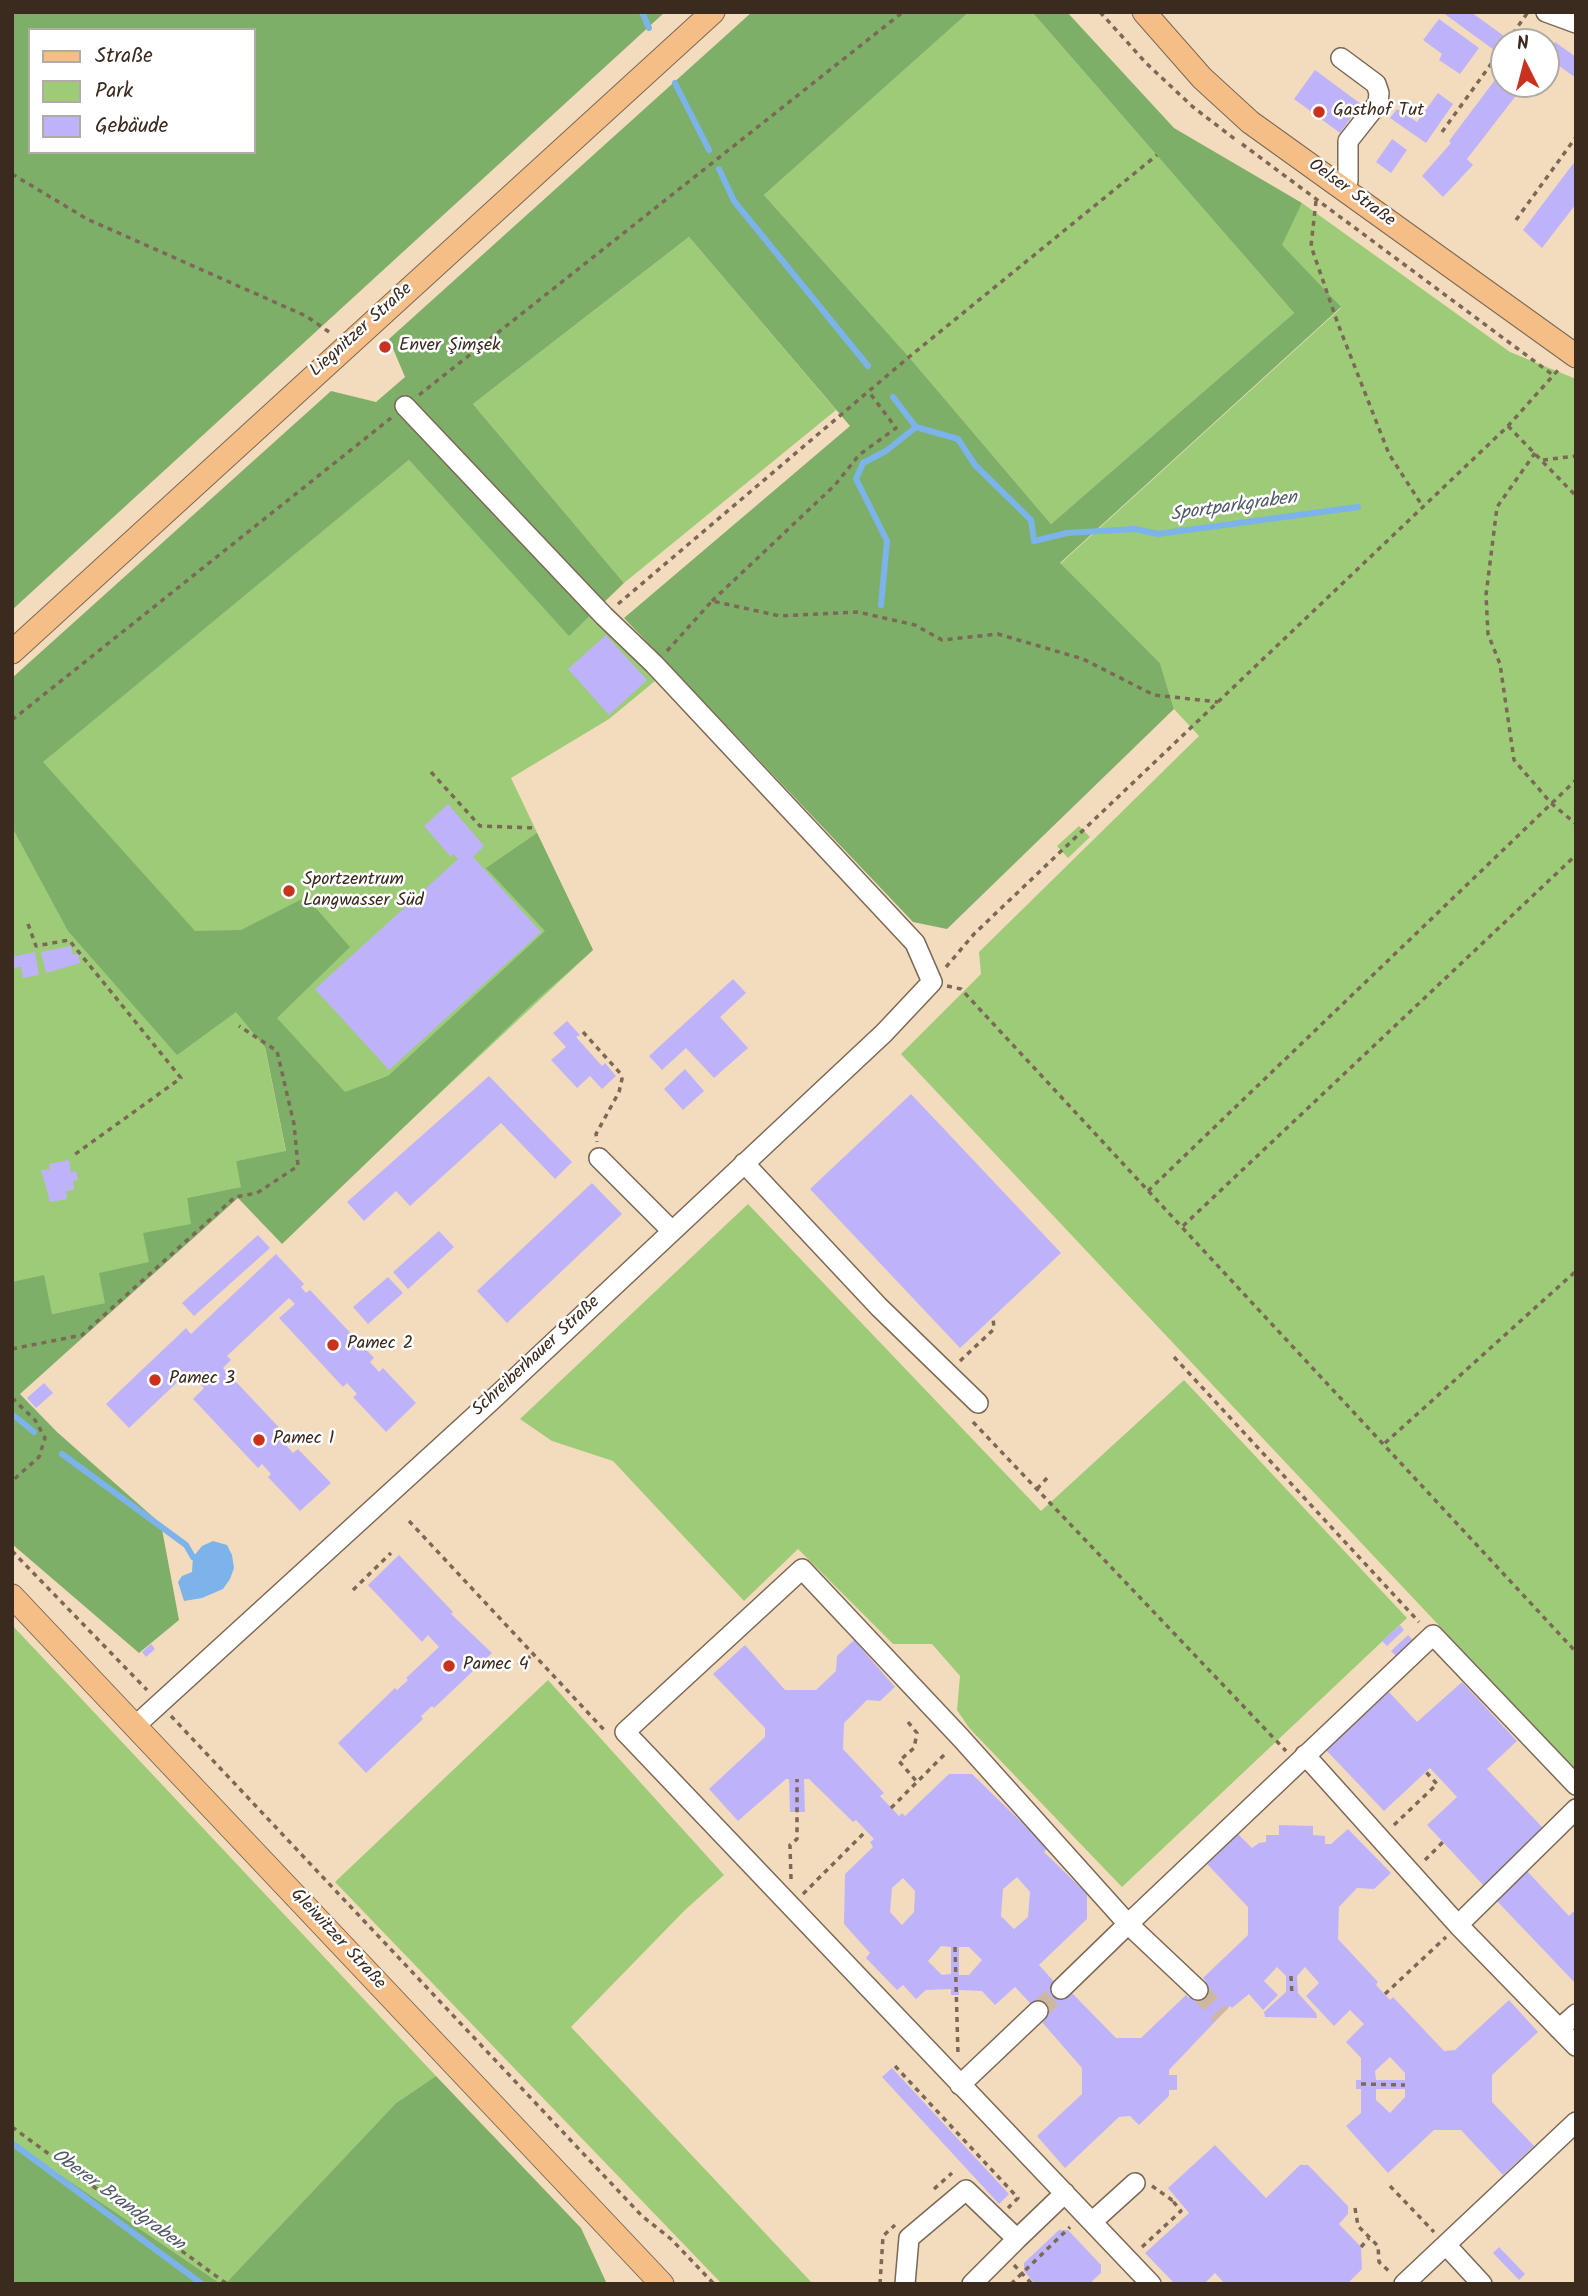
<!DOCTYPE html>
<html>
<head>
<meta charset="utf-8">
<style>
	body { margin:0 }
	#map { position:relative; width:1588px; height:2296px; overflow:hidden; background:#f3dcbd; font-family:Kalam,sans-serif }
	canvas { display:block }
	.frame { position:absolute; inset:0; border:14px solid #3b2a1e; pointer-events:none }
	.legend { position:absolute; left:28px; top:28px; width:228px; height:126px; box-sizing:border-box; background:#fff; border:2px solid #b1aaa5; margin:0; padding:9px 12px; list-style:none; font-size:21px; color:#3b2a1e }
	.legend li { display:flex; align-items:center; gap:14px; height:35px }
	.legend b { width:35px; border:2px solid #b1aaa5 }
	.north { position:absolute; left:1490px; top:28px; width:70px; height:70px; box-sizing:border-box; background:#fff; border:2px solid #b1aaa5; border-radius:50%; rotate:354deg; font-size:19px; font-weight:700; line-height:28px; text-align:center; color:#3b2a1e }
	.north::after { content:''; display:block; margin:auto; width:24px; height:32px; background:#c8321e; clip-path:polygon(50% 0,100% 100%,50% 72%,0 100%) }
</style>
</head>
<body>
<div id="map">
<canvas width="1588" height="2296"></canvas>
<div class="frame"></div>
<ul class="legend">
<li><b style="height:9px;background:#f5be86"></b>Straße</li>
<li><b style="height:19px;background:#9dcb78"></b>Park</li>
<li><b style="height:19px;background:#beb3fa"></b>Gebäude</li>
</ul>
<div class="north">N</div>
</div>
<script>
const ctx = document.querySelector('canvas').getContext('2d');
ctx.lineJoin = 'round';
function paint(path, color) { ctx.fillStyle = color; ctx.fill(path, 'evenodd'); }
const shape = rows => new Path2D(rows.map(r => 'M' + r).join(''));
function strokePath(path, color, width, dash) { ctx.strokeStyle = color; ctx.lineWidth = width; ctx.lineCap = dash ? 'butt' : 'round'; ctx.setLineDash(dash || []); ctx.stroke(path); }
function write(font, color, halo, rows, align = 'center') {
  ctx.font = font + ' Kalam,sans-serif'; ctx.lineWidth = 5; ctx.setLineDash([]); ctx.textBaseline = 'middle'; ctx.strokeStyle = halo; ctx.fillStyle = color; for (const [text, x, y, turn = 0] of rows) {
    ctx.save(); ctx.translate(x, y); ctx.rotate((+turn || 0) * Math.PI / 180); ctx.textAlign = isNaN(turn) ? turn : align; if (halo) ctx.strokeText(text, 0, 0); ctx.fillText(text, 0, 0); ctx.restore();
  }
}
paint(shape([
	[969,12,1032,12,1294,313,1051,524,909,357,764,195],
	[1302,203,1510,352,1576,379,1576,1771,901,1054,981,974,979,952,1199,736,1174,709,1160,663,1060,564,1341,308,1281,245],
	[689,237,836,410,624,583,473,404],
	[409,460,569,635,593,613,655,681,609,719,511,778,593,950,390,1140,265,1048,286,1152,236,1161,242,1187,187,1198,192,1224,106,1303,52,1314,12,1282,12,787],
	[1079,826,1090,837,1068,858,1057,846],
	[748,1204,1041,1511,1184,1380,1407,1618,1122,1887,970,1729,957,1710,960,1676,932,1644,893,1644,798,1549,744,1601,613,1461,552,1441,520,1419],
	[12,1625,436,2076,396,2103,225,2284,221,2284,12,2142],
	[548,1680,724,1875,685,1910,571,2027,813,2284,722,2284,335,1882]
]), '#9dcb78');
paint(shape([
	[12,12,665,12,12,610],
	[30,30,254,30,254,152,30,152],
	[752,12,969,12,764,195,909,357,1051,524,1294,313,1032,12,1067,12,1174,128,1302,203,1282,245,1341,307,1060,563,1160,663,1174,709,947,929,913,922,624,618,850,426,689,237,473,404,624,583,569,636,409,460,43,762,195,931,241,930,306,897,350,947,277,1018,345,1092,388,1076,545,931,486,868,537,833,593,950,532,1004,282,1244,238,1198,20,1394,57,1432,161,1524,179,1620,139,1653,12,1544,12,1282,44,1275,52,1314,105,1303,99,1273,149,1262,143,1233,191,1224,187,1198,241,1187,236,1161,286,1151,265,1047,236,1012,177,1055,68,931,12,827,12,678,331,391,376,402,405,377,389,339],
	[436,2076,581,2228,607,2284,225,2284,396,2103],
	[12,2142,221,2284,12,2284]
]), '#7eaf68');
paint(shape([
	[213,1541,227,1545,232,1555,234,1568,230,1579,223,1589,202,1598,184,1601,178,1582,182,1576,192,1572,193,1557,202,1546]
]), '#7cb3eb');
strokePath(shape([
	[642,12,649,28],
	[675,83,709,150],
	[719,169,734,201,868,366],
	[893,397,916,427,958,439,975,465,1031,520,1034,541,1067,533,1135,529,1158,534,1358,507],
	[881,605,887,541,856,479,863,463,886,451,916,427],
	[12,1414,34,1432],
	[62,1454,186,1545,193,1557],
	[12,2143,202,2284]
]), '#7cb3eb', 6);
paint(shape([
	[1442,12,1471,12,1504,36,1494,50],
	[1439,19,1479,48,1460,74,1439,60,1442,54,1423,40],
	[1555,42,1576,57,1576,78,1548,58,1546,61,1546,50],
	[1504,68,1504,84,1525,84,1467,159,1473,165,1443,197,1422,176,1451,143,1449,141],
	[1315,70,1361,104,1340,133,1294,99],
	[1438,93,1453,104,1426,143,1390,118,1397,109,1417,122],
	[1392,139,1407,150,1391,173,1376,162],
	[1576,160,1576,204,1542,248,1523,230],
	[606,635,647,680,609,715,568,669],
	[448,804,484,846,473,857,541,932,389,1070,315,989,458,859,453,854,451,857,424,826],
	[71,946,73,955,78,954,80,963,46,973,41,952],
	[35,952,39,975,23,978,21,967,12,968,12,957],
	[733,979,746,993,720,1017,748,1048,714,1078,686,1048,662,1070,649,1056],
	[567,1021,580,1035,576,1037,602,1066,605,1063,616,1076,602,1089,590,1076,577,1088,551,1060,566,1047,553,1033],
	[685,1069,704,1091,683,1110,664,1089],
	[489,1076,572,1162,555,1179,501,1123,410,1206,396,1191,364,1221,347,1202],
	[911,1094,1061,1253,960,1348,810,1189],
	[69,1160,71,1172,76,1171,78,1180,73,1181,74,1190,66,1191,67,1199,50,1202,41,1170,50,1169,49,1164],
	[592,1183,622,1214,507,1323,477,1291],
	[439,1231,454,1247,408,1289,393,1272],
	[258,1235,270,1248,194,1316,182,1303],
	[276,1254,304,1284,301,1287,306,1293,310,1290,374,1358,370,1362,379,1372,383,1368,416,1403,386,1432,353,1397,357,1394,347,1383,343,1387,279,1318,295,1304,289,1298,227,1356,231,1360,223,1368,289,1438,284,1443,293,1453,298,1449,331,1483,300,1511,268,1477,271,1474,262,1464,258,1468,193,1399,204,1388,188,1372,129,1428,106,1404,186,1328,191,1334],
	[388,1277,403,1293,368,1324,353,1307],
	[44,1383,53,1393,36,1408,27,1398],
	[399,1555,453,1612,451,1614,492,1653,434,1708,432,1706,421,1716,423,1719,366,1773,338,1743,395,1688,397,1690,408,1680,406,1678,439,1647,428,1635,422,1642,368,1585],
	[1400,1625,1404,1630,1387,1646,1382,1641],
	[1408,1635,1413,1640,1396,1656,1391,1651],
	[854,1640,895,1687,880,1701,867,1700,844,1723,843,1749,884,1793,880,1796,899,1816,902,1813,905,1816,949,1774,972,1774,1048,1848,1044,1852,1087,1894,1087,1919,1039,1965,1067,1996,1071,1992,1116,2038,1141,2038,1186,1995,1189,1998,1206,1982,1203,1978,1248,1935,1248,1907,1207,1864,1238,1834,1252,1848,1259,1843,1266,1842,1266,1835,1279,1835,1279,1825,1313,1826,1313,1835,1325,1836,1325,1844,1331,1844,1348,1829,1391,1873,1374,1889,1357,1888,1339,1907,1338,1939,1378,1982,1376,1985,1390,2000,1393,1997,1444,2051,1455,2050,1509,2000,1538,2032,1492,2075,1492,2102,1534,2146,1503,2175,1461,2130,1434,2130,1388,2173,1346,2126,1361,2113,1361,2089,1356,2089,1356,2080,1361,2080,1361,2058,1346,2042,1364,2024,1350,2010,1334,2026,1306,1996,1319,1983,1305,1967,1297,1976,1298,1993,1316,2013,1317,2018,1265,2017,1264,2012,1286,1992,1286,1976,1277,1967,1264,1981,1278,1995,1263,2010,1249,1994,1232,2008,1230,2006,1169,2070,1169,2075,1177,2075,1177,2090,1169,2090,1169,2096,1139,2125,1130,2116,1119,2117,1065,2168,1037,2136,1082,2094,1082,2068,1041,2021,1044,2018,1015,1987,995,2005,982,1991,959,1990,959,1995,951,1995,951,1989,926,1990,916,1999,903,1985,897,1990,866,1958,870,1953,844,1924,845,1874,873,1847,870,1842,874,1839,856,1820,853,1822,809,1779,804,1779,805,1812,790,1812,789,1779,786,1779,738,1821,709,1789,765,1737,765,1728,713,1674,745,1645,785,1690,816,1690,836,1671,837,1656],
	[1017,1877,1030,1892,1028,1917,1014,1929,1001,1916,1003,1889],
	[903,1878,915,1891,914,1912,902,1925,890,1912,892,1888],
	[941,1946,951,1947,951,1974,942,1975,928,1961],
	[959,1947,969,1947,982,1960,969,1975,959,1975],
	[1390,2057,1405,2073,1405,2080,1376,2080,1375,2071],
	[1376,2089,1405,2089,1405,2097,1390,2113,1376,2100],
	[151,1644,155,1649,146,1657,142,1652],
	[1462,1682,1517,1741,1487,1769,1543,1828,1484,1886,1427,1825,1457,1797,1430,1768,1384,1811,1326,1750,1389,1692,1417,1722],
	[1527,1871,1569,1916,1576,1909,1576,1984,1496,1900],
	[892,2068,1009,2194,999,2204,882,2077],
	[1215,2145,1266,2198,1300,2165,1308,2165,1348,2206,1348,2214,1339,2224,1361,2247,1362,2269,1347,2284,1225,2284,1215,2273,1204,2284,1175,2284,1145,2253,1189,2213,1168,2188],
	[1059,2230,1068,2230,1101,2265,1101,2273,1089,2284,1035,2284,1024,2271,1024,2263],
	[1499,2247,1525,2274,1519,2280,1493,2253]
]), '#beb3fa');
strokePath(shape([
	[1198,1990,1221,2015],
	[1038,2011,1061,1989]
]), '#ceb89d', 19, [19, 10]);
const minor = shape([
	[1546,12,1576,23],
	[1341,58,1376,84,1379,93,1378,103,1348,141,1348,181,1343,189],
	[599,1158,672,1231],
	[744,1163,879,1307,978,1403],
	[135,1726,490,1402,884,1033,932,982,915,943,654,664,604,616,405,406],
	[1305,1755,1458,1925,1576,2046],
	[1458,1925,1576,1809],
	[1061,1989,1128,1924,961,1738,802,1569,625,1732,1151,2284],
	[1198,1990,1128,1924,1433,1635,1576,1785],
	[1559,2029,1576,2014],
	[960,2085,1038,2011],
	[1093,2221,1135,2183],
	[1017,2239,1065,2193],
	[1446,2245,1482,2284],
	[905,2284,909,2238,966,2190,1017,2239,972,2284],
	[1404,2284,1576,2122]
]);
const major = shape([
	[1144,12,1202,78,1250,122,1576,356],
	[12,652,713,12],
	[12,1596,662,2284]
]);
strokePath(minor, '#7b6856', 22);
strokePath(major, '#7b6856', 25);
strokePath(shape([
	[1100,12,1146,63,1193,107,1236,140],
	[1507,42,1528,12],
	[1442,132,1504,46],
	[1242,144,1553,375],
	[12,174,87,219,306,316,332,334],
	[1316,201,1311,246,1338,324,1389,454,1423,507],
	[1516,220,1576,137],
	[419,395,903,12],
	[1508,426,1576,496],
	[1535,453,1497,507,1486,595,1488,634,1500,664,1514,760,1551,803,1576,824],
	[1543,460,1576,456],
	[712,601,835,485,859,455,896,428,869,392],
	[618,604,909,357,1157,155],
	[667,651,712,601,780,616,858,612,915,625,942,640,998,634,1083,659,1154,695,1218,702],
	[12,720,391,418],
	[431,772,480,826,536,828],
	[28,924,36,946,69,940,181,1078,74,1155],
	[946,967,974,934,1508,426,1559,369],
	[947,986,961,989,1576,1652],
	[583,1032,620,1073,622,1079,619,1092,596,1134,597,1142],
	[1148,1191,1576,780],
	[1183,1226,1576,855],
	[12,1349,82,1335,235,1197,257,1193,298,1166,294,1124,277,1051,239,1026],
	[1174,1357,1419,1622],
	[960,1361,994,1329,993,1317],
	[12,1398,35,1420,45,1438,39,1457,12,1481],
	[973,1422,1286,1751],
	[1385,1443,1576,1271],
	[1037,1489,1047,1478],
	[409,1521,606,1732],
	[12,1551,147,1690],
	[353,1590,391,1553],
	[518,1665,534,1654],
	[171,1716,642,2216,671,2239,714,2284],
	[908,1722,917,1733,914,1748,899,1761,917,1782],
	[891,1808,947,1752],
	[1394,1825,1437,1784,1426,1772],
	[1425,1860,1443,1842],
	[791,1879,790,1845,797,1839,797,1779],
	[803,1894,866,1831],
	[955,1947,958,2055],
	[1291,1976,1292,1996],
	[1385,1994,1446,1937],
	[895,2066,1018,2198,1008,2208],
	[1361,2084,1405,2085],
	[12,2127,227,2284],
	[1152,2186,1172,2200,1175,2197],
	[1390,2186,1434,2232],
	[934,2189,952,2173],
	[1355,2208,1358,2226,1378,2246,1379,2262,1391,2273],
	[1142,2247,1181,2211,1172,2200],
	[1361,2247,1369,2238],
	[1014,2265,1032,2284],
	[880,2284,883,2236,895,2225],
	[1011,2284,1070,2227]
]), '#7b6856', 3.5, [5, 5]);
strokePath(minor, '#fff', 19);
strokePath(major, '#f5be86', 23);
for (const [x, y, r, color] of [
	[1319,112,7,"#c8321e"],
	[385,347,7,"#c8321e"],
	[289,891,7,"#c8321e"],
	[333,1345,7,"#c8321e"],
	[155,1380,7,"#c8321e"],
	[259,1440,7,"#c8321e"],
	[449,1666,7,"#c8321e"]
]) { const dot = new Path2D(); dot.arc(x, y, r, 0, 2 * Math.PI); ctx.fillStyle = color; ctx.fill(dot); strokePath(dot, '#fff', 2.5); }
write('18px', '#3b2a1e', '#fff', [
	["Gasthof Tut",1333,112],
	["Enver Şimşek",399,347],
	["Sportzentrum",303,881],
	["Langwasser Süd",303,902],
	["Pamec 2",347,1345],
	["Pamec 3",169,1380],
	["Pamec 1",273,1440],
	["Pamec 4",463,1666]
], 'left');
write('18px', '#3b2a1e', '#fff', [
	["Oelser Straße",1351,194,36],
	["Liegnitzer Straße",362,331,-42],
	["Schreiberhauer Straße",537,1357,-43],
	["Gleiwitzer Straße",337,1940,47]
]);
write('italic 19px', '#525a66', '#fff', [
	["Sportparkgraben",1234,508,-8],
	["Oberer Brandgraben",117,2201,36]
]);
</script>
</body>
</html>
